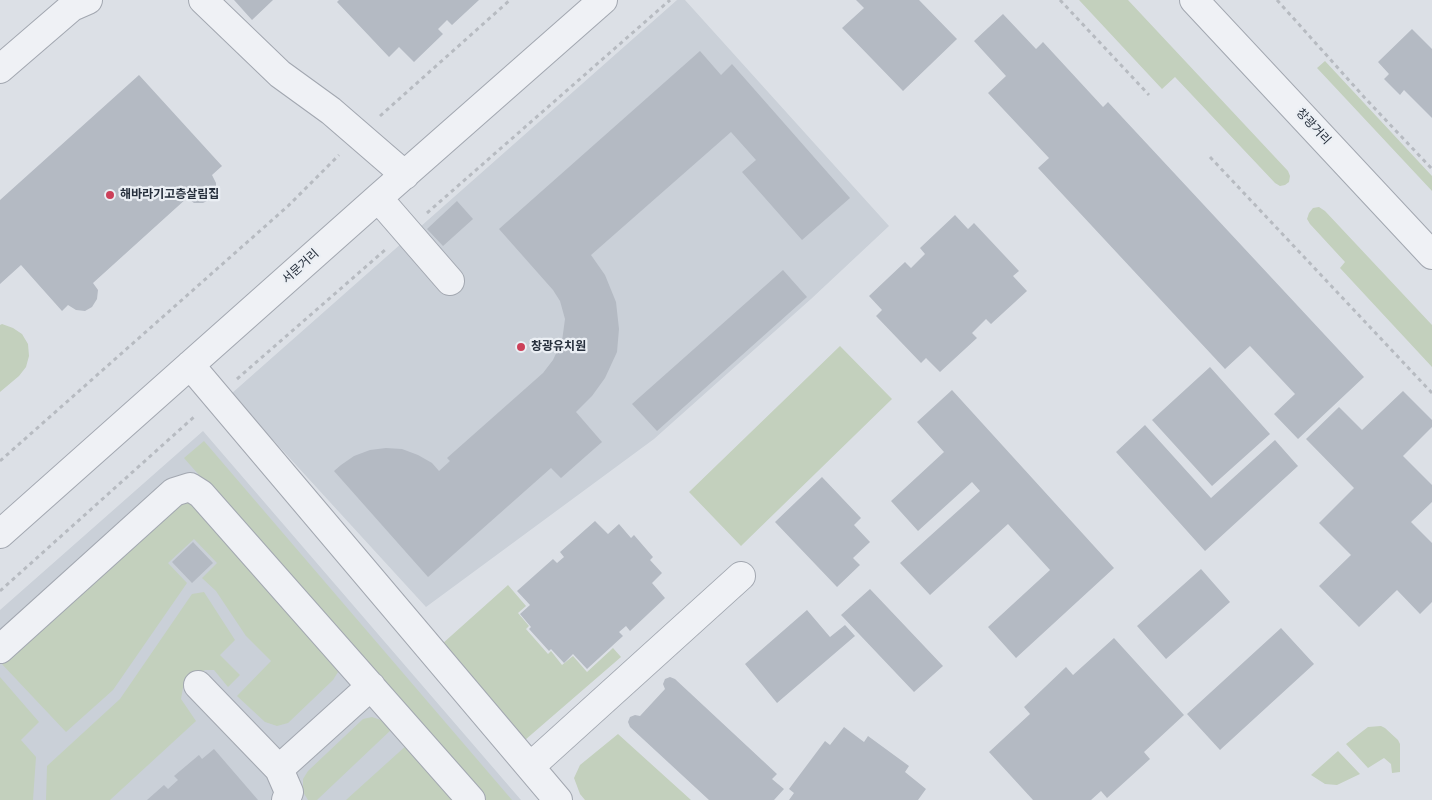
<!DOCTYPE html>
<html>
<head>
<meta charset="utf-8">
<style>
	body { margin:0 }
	canvas { display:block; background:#dce0e6 }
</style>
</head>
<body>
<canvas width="1432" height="800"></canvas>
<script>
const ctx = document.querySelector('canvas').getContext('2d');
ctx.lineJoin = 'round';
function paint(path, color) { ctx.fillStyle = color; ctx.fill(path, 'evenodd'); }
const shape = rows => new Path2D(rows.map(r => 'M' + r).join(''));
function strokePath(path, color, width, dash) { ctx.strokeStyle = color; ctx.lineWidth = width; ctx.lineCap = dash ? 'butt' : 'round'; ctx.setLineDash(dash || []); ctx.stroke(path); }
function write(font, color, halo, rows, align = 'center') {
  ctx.font = font + ' "Roboto Condensed","Noto Sans KR",sans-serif'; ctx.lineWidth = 4.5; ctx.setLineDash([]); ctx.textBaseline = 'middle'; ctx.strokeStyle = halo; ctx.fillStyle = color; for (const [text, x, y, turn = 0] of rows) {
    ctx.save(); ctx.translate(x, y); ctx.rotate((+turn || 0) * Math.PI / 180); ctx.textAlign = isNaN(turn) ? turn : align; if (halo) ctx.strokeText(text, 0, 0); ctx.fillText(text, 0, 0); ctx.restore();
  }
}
paint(shape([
	[677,0,685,0,889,226,811,299,654,439,426,607,231,394],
	[203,431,521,800,0,800,0,610]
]), '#cad0d8');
paint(shape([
	[1079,0,1128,0,1288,171,1290,176,1289,182,1285,185,1280,186,1275,183,1175,77,1162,89],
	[1325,61,1432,176,1432,191,1317,68],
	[1319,207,1325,211,1432,325,1432,367,1340,268,1345,262,1310,224,1307,219,1309,213,1313,208],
	[2,324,13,328,22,334,28,344,29,356,26,367,19,376,0,392,0,325],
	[840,346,892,399,741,546,689,492],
	[204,441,512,800,485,800,184,458],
	[187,499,199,506,336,664,338,672,333,680,288,723,277,726,265,722,237,696,271,661,246,636,216,591,202,578,217,563,194,539,168,563,187,583,113,690,66,732,0,662],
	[508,585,526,606,518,613,529,626,526,629,548,654,551,651,562,665,573,656,587,672,613,648,621,657,525,740,442,644],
	[204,592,235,640,220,655,240,675,228,687,214,670,205,670,193,677,183,688,181,699,196,721,110,800,46,800,47,766,120,699,192,594],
	[0,677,39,722,21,740,36,757,33,800,0,800],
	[372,717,384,721,393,728,317,800,308,800,303,792,303,779,308,771,363,719],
	[1381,726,1385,728,1398,740,1400,744,1400,772,1392,773,1391,764,1384,758,1368,768,1346,744,1368,727],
	[618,734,691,800,585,800,580,794,574,778,580,765],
	[408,744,457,800,346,800],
	[1338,751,1360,774,1337,785,1325,784,1311,775]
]), '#c3d0bd');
paint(shape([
	[234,0,273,0,252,20],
	[339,0,479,0,452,25,447,20,438,29,443,34,414,62,399,47,389,57,337,2],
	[856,0,919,0,957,39,903,91,842,28,864,8],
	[1003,14,1036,49,1043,42,1103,107,1108,102,1364,377,1298,439,1274,414,1295,394,1250,346,1225,369,1038,168,1049,158,988,93,1006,76,974,41],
	[1412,29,1432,49,1432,118,1404,90,1400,95,1384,79,1389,74,1378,62],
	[700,51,721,75,732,64,850,198,802,240,742,172,756,160,731,132,591,255,605,275,616,302,619,329,617,352,605,378,592,396,576,412,602,442,561,478,551,468,428,577,334,471,341,465,354,456,370,450,386,448,402,449,418,455,432,463,439,471,450,461,447,458,543,373,553,360,562,341,565,319,560,301,553,290,499,229],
	[139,75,222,166,212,175,216,183,216,191,211,199,203,203,194,203,187,198,93,283,98,290,97,299,92,307,85,311,76,310,68,305,62,311,21,265,0,284,0,200],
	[457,201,473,219,443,246,427,229],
	[955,215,968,229,974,223,1019,271,1013,276,1027,291,991,324,986,319,972,333,977,338,940,372,926,358,921,363,876,316,882,310,869,296,905,262,911,268,925,254,920,248],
	[783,270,807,297,657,431,632,404],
	[1210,367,1270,434,1212,486,1152,420],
	[952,390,1114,568,1016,658,988,627,1050,570,1008,524,930,595,900,563,980,491,972,482,918,531,891,501,944,452,917,422],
	[1403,391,1432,420,1432,427,1403,456,1432,485,1432,502,1411,522,1432,543,1432,602,1420,614,1397,590,1359,627,1319,586,1351,555,1319,523,1354,488,1306,439,1339,407,1362,430],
	[1145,425,1211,498,1275,440,1298,466,1205,551,1116,452],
	[822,477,861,518,854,525,870,542,853,558,860,565,837,587,775,522],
	[595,521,608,534,619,524,631,538,634,535,653,557,650,560,662,573,652,583,665,598,630,631,626,626,619,632,623,636,587,669,573,654,564,663,551,649,549,651,529,629,531,627,520,614,530,605,517,591,553,559,557,563,564,557,560,552],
	[193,542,213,563,192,583,172,562],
	[1201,569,1230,602,1166,659,1137,626],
	[870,589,943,666,914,692,841,615],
	[807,610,830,637,845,625,855,636,777,703,745,664],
	[1281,628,1314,664,1220,750,1187,714],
	[1114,638,1184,715,1144,752,1150,759,1107,798,1101,791,1091,800,1033,800,989,752,1030,714,1024,707,1066,667,1073,675],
	[670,677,675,679,777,774,772,779,784,789,774,800,709,800,630,727,628,722,630,717,635,715,640,716,665,689,663,684,665,679],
	[844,727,864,742,868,736,909,766,905,772,926,789,918,800,789,800,794,793,789,789,825,741,830,745],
	[214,749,258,800,147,800,164,785,168,789,178,780,174,776,199,755,202,759]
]), '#b4bac3');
const minor = shape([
	[203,0,280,74,331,111,405,175],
	[1194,0,1432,255],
	[0,69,72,7,88,0],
	[378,198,450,281],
	[190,365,558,800],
	[0,534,378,198,603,0],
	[0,649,174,492,190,487,201,494,471,800],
	[198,685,279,769,289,792,286,800],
	[531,766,741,576],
	[279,769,371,686]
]);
strokePath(minor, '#a2a7b0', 30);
strokePath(shape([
	[1060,0,1149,95],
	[1277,0,1364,97,1432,169],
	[380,116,510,0],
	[1210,157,1432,393],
	[427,213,670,0],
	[237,379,385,250],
	[0,461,288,206,339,155],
	[0,591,195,416]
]), '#b7bbc1', 3, [4, 4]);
strokePath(minor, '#eff1f5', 28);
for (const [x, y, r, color] of [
	[110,195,5,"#cc4059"],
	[521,347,5,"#cc4059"]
]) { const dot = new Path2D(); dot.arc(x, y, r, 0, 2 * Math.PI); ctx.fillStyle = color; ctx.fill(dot); strokePath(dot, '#ebeff4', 2); }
write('12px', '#262f3c', '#ebeff4', [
	["창광거리",1313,127,47],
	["서문거리",301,267,-42]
]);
write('bold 12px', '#262f3c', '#ebeff4', [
	["해바라기고층살림집",120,195],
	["창광유치원",531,347]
], 'left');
</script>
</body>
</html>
